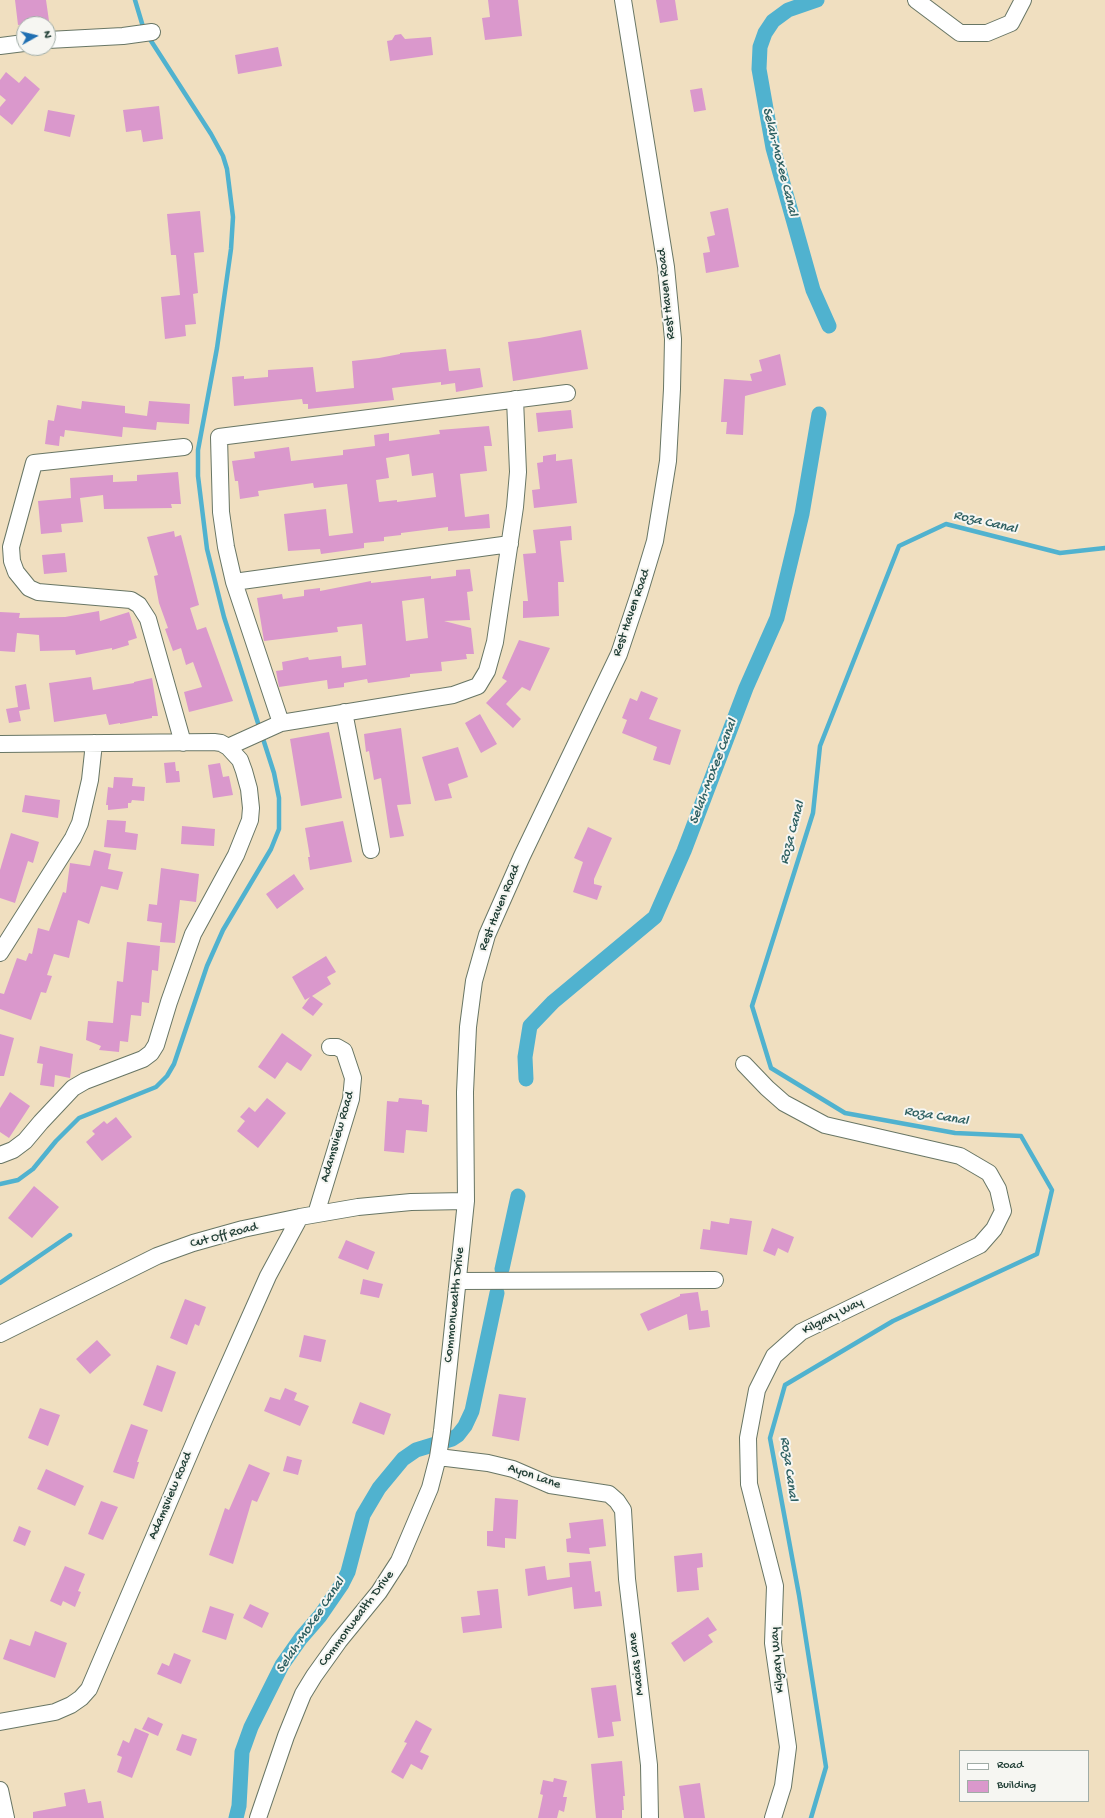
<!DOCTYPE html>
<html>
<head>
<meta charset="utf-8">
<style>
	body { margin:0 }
	#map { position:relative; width:1105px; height:1818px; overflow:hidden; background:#f0dfc0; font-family:"Gochi Hand",sans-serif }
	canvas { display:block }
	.legend { position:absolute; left:959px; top:1750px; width:130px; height:52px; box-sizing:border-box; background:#f6f6f2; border:1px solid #a0aca6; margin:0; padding:5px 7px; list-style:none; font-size:12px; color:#1f3d34 }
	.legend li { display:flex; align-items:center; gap:8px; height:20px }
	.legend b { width:20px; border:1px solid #a0aca6 }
	.north { position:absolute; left:16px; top:16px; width:40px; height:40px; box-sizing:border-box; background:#f6f6f2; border:1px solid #a0aca6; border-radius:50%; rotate:82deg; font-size:11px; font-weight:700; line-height:16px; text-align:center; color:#1f3d34 }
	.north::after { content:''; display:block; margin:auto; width:14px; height:18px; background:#1f6fb2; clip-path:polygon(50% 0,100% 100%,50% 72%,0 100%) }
</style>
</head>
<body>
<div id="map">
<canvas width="1105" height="1818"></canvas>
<ul class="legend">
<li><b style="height:5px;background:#fff"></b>Road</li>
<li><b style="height:11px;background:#da98cc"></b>Building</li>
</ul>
<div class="north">N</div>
</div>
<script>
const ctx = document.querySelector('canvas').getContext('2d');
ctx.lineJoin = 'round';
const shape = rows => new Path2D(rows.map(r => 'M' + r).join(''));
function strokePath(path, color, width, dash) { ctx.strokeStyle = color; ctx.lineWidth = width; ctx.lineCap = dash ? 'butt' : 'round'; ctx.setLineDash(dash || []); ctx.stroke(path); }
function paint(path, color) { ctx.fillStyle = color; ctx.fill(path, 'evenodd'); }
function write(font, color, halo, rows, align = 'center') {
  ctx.font = font + ' "Gochi Hand",sans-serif'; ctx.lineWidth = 4; ctx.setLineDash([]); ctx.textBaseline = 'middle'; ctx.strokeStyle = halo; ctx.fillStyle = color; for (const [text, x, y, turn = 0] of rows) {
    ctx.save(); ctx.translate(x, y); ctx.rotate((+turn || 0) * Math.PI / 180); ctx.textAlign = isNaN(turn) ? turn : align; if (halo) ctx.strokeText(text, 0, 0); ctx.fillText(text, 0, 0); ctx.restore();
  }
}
strokePath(shape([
	[0,1184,18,1180,33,1169,56,1141,79,1118,156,1087,167,1076,174,1064,207,966,223,930,271,849,279,829,279,798,274,773,224,617,207,549,198,476,198,450,217,348,231,249,233,217,227,169,223,156,211,134,144,30,135,0],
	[0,1283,70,1235],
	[811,1818,826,1767,799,1595,770,1438,785,1385,893,1321,1037,1254,1052,1190,1021,1136,955,1133,845,1113,771,1068,752,1006,813,813,820,746,899,546,946,524,1060,553,1105,548]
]), '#50b2cf', 4.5);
strokePath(shape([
	[817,0,788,10,773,21,765,33,760,47,759,69,773,148,813,290,829,326],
	[526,1079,525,1057,530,1026,553,1002,655,917,684,851,746,688,777,618,802,514,819,414],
	[502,1269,518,1196],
	[236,1818,239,1806,242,1752,251,1727,282,1665,301,1638,320,1616,342,1584,348,1572,363,1515,379,1488,403,1459,416,1450,452,1439,458,1435,465,1426,472,1411,497,1293]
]), '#50b2cf', 15);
paint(shape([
	[15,0,46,0,49,21,18,25],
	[488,0,518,0,522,36,485,40,482,18,490,17],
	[656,0,675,0,678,20,660,23],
	[401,34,405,39,431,37,433,55,390,61,387,41,392,40,395,35],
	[278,47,282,66,238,74,235,55],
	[6,72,19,83,25,76,40,89,12,125,0,115,0,107,6,100,0,95,0,80],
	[702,88,706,110,694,112,690,90],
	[159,106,163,139,143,142,141,130,126,132,123,110],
	[48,110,75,115,70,137,44,131],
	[728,208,739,267,706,273,703,253,710,252,707,237,715,235,710,212],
	[200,211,204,252,194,253,198,293,193,294,196,324,185,325,186,336,165,339,161,297,180,295,176,255,171,255,167,214],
	[581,330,588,369,513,381,508,342,539,338],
	[446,349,449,371,480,368,483,387,456,392,455,383,441,385,441,382,392,388,394,400,308,409,308,404,303,404,302,399,234,406,232,377,244,376,244,379,268,377,268,370,313,367,316,392,354,388,352,361,379,358,400,354,400,353],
	[780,354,786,385,745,396,743,435,726,434,727,422,721,422,724,379,752,381,750,374,762,371,759,360],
	[82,401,125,406,125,413,147,416,149,401,190,404,189,424,157,422,156,430,123,427,122,437,65,430,64,437,60,436,59,446,45,444,48,420,54,421,57,405,81,409],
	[571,410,573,428,538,432,536,413],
	[489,426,492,446,484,446,487,471,460,474,465,517,489,514,490,528,448,531,448,527,401,533,401,535,384,537,384,541,364,543,364,548,321,554,320,549,288,551,284,514,326,509,329,536,353,533,347,484,314,488,313,483,258,491,259,496,240,499,238,481,235,481,232,461,255,458,254,452,289,447,291,461,343,455,343,450,375,446,374,435,389,433,389,441,440,434,439,430],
	[409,454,412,476,433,473,436,497,397,502,397,500,379,502,376,480,389,478,386,458],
	[556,454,556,461,572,459,577,503,534,508,532,490,540,489,537,463,543,462,543,456],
	[178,472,181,504,171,504,172,508,104,509,103,495,80,498,83,522,61,524,62,532,41,534,38,501,71,498,70,478,113,475,113,482,137,481,137,475],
	[571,526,572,540,560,541,564,582,558,582,559,616,523,618,523,601,528,601,523,554,536,553,533,530],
	[174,531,175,537,181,535,199,605,190,608,197,630,206,627,233,701,189,712,184,692,202,687,193,662,186,665,181,648,173,651,165,629,168,628,159,603,154,576,158,575,147,537],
	[65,553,67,572,44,574,42,555],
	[470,569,473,591,467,592,470,620,444,621,471,628,474,654,466,654,467,659,441,662,442,671,410,674,410,677,368,683,367,679,344,683,344,687,328,689,327,680,279,687,276,671,283,670,282,662,308,657,309,660,341,656,342,668,366,665,362,624,337,627,338,632,264,641,257,598,282,594,283,599,304,596,304,590,320,588,320,591,371,581,371,583,431,576,431,579,456,576,456,570],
	[424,598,428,638,406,641,402,601],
	[99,611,100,621,129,612,137,638,128,641,129,645,112,650,112,648,76,655,75,650,40,651,39,635,17,633,15,652,0,651,0,612,20,613,19,618,65,617],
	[519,640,550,648,530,691,522,687,506,704,521,719,513,728,486,703,507,681,502,678],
	[91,677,93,690,134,683,134,682,152,678,158,716,152,716,152,718,120,724,120,723,109,725,106,714,54,722,49,683],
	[26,684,30,709,19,711,21,721,9,723,6,709,18,707,15,686],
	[641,691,658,698,649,719,681,730,670,765,653,760,657,747,622,733,627,720,622,718,630,698,637,701],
	[480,714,497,744,481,753,465,723],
	[401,728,411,804,397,805,404,836,390,838,381,778,374,780,369,751,366,752,364,734],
	[329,732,342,798,301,806,290,739],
	[458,747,468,777,448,784,452,798,435,801,422,757],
	[175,762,176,771,179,771,180,782,166,783,164,763],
	[220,763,223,777,229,776,233,795,213,798,208,765],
	[114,777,133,778,132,786,145,787,144,801,132,800,131,803,128,803,128,808,108,810,108,805,106,805,108,787,113,788],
	[25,795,60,800,58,818,22,812],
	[107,820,126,821,125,832,138,834,136,850,104,847],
	[343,821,352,862,310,870,308,857,310,857,305,828],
	[182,826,215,829,214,846,181,844],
	[588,827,612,838,594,879,594,884,602,886,597,900,573,892,583,862,574,858],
	[11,833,39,842,33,863,28,861,15,903,0,898,0,870],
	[94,850,111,854,108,869,123,872,118,890,101,886,89,924,78,920,69,958,54,954,47,975,52,976,46,993,41,992,31,1020,0,1009,0,993,4,994,17,958,26,961,29,953,32,954,38,928,49,931,63,892,66,893,70,863,90,866],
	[161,868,199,874,196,902,180,900,175,943,160,942,162,923,147,921,149,904,157,905],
	[294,874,304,889,277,909,266,894],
	[127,942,160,946,158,971,152,970,149,1003,142,1002,141,1016,131,1015,128,1042,120,1041,119,1052,99,1050,101,1046,86,1040,88,1021,113,1023,117,981,123,982],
	[326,956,336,972,327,977,331,984,312,996,323,1004,313,1016,302,1008,310,997,305,1000,292,977],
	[282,1033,312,1055,301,1071,287,1062,275,1079,258,1067],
	[0,1034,14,1038,4,1076,0,1076],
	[40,1046,73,1054,70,1078,55,1075,54,1087,40,1085,43,1064,37,1063],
	[10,1092,30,1106,9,1138,0,1132,0,1108],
	[267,1098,286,1113,258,1148,237,1131,245,1121,240,1117,249,1107,255,1112],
	[399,1098,422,1100,422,1104,429,1105,427,1132,406,1130,404,1153,384,1151,387,1101,398,1102],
	[116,1117,132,1137,102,1161,86,1142,95,1134,92,1131,104,1121,107,1124],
	[34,1186,59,1207,32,1238,8,1218],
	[730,1218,752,1221,747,1255,700,1249,703,1229,710,1230,711,1221,729,1224],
	[772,1228,794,1237,788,1253,778,1248,775,1256,763,1251],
	[346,1240,375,1252,368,1270,338,1258],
	[363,1279,383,1284,379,1298,360,1294],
	[698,1292,701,1311,708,1310,710,1327,689,1330,687,1314,648,1331,640,1314,680,1296,680,1294],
	[185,1299,206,1307,199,1326,195,1324,187,1345,170,1338],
	[304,1335,326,1340,321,1362,299,1357],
	[97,1340,111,1355,90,1374,76,1359],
	[157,1365,176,1372,162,1412,143,1405],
	[285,1388,297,1393,294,1400,309,1406,300,1426,264,1411,270,1397,280,1400],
	[499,1394,526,1398,519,1441,492,1436],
	[360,1402,391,1414,384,1435,352,1423],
	[40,1408,60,1415,48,1446,28,1438],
	[131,1424,148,1430,137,1462,139,1462,134,1479,113,1472],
	[287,1456,302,1460,298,1475,283,1471],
	[249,1464,270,1473,257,1502,252,1500,233,1564,209,1555,225,1508,229,1510],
	[46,1469,84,1486,75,1506,37,1489],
	[495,1498,518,1500,516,1539,505,1538,505,1548,487,1546,487,1531,493,1531],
	[101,1501,118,1507,103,1540,88,1534],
	[603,1519,606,1546,589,1548,590,1554,567,1552,566,1539,571,1538,569,1523],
	[19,1526,31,1531,25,1546,13,1541],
	[702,1553,703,1567,697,1568,699,1590,677,1592,674,1556],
	[591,1561,595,1592,600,1591,602,1606,574,1609,572,1587,528,1596,525,1569,545,1566,547,1580,570,1577,569,1563],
	[65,1566,85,1574,78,1591,81,1592,75,1607,63,1601,61,1606,50,1601],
	[498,1589,502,1628,463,1633,461,1617,480,1615,477,1591],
	[250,1604,269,1613,262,1628,243,1618],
	[210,1606,234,1614,226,1640,202,1632],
	[708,1617,717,1630,708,1635,713,1642,684,1662,671,1643],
	[35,1631,67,1643,55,1678,3,1659,10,1639,30,1646],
	[174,1653,191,1660,181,1684,157,1674,162,1663,169,1666],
	[616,1685,621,1721,612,1722,614,1736,598,1738,591,1688],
	[148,1717,163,1724,158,1736,142,1729],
	[416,1720,432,1729,420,1752,429,1756,422,1770,411,1764,403,1779,391,1772,407,1743,404,1742],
	[135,1728,149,1734,132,1778,117,1772,122,1757,117,1755,123,1740,129,1743],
	[182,1734,197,1739,191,1756,176,1750],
	[622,1761,625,1796,623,1796,624,1810,622,1810,622,1818,596,1818,591,1764],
	[554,1778,567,1781,563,1797,567,1797,564,1812,559,1810,557,1818,538,1818,543,1795,540,1794,543,1780,553,1782],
	[700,1783,705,1818,684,1818,679,1786],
	[85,1789,88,1803,101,1801,104,1818,33,1818,33,1812,66,1806,64,1793]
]), '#da98cc');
const minor = shape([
	[916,0,960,33,987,33,1011,23,1023,0],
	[48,40,123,36,152,32],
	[0,46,24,43],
	[234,582,510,544],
	[344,712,371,850],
	[281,723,234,582,226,547,221,512,219,437,567,393],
	[183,743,148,619,139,605,131,600,38,592,29,588,16,572,12,561,11,547,34,463,184,447],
	[0,744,214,742,221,743,228,747,281,723,453,695,478,686,487,671,495,642,515,507,518,472,515,399],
	[0,953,73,838,80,823,90,780,94,743],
	[744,1064,767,1088,784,1103,825,1125,960,1156,989,1173,998,1189,1003,1211,994,1229,980,1245,801,1332,774,1356,757,1390,748,1438,749,1484,775,1586,773,1643,788,1747,783,1786,773,1818],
	[0,1155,13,1150,25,1141,41,1122,73,1088,85,1081,143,1059,151,1053,156,1045,169,1002,193,934,236,855,250,820,251,808,249,789,244,771,240,760,228,747],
	[316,1214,351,1099,353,1078,344,1051,337,1047,330,1047],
	[458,1281,715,1280],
	[0,1334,157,1256,193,1243,243,1229,300,1217,358,1207,411,1202,466,1201],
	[438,1457,488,1463,513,1469,550,1485,609,1494,617,1501,623,1510,627,1579,649,1765,650,1818],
	[0,1722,55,1712,71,1705,81,1698,89,1689,204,1420,268,1276,300,1217],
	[0,1790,6,1818],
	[258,1818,286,1736,303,1694,314,1676,339,1641,379,1592,399,1561,430,1488,438,1457,442,1431,466,1201,465,1092,468,1027,474,981,487,935,522,856,619,654,639,594,655,541,668,461,672,389,673,339,666,267,623,0]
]);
strokePath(minor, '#687665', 18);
strokePath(minor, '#fff', 16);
write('13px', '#1f3d34', '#f6f6f2', [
	["Rest Haven Road",667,294,-96],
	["Rest Haven Road",632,613,-71],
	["Rest Haven Road",500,908,-68],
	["Adamsview Road",338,1137,-74],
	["Cut Off Road",224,1236,-15],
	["Commonwealth Drive",455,1305,-84],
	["Kilgary Way",833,1317,-27],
	["Ayon Lane",534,1477,19],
	["Adamsview Road",171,1496,-67],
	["Commonwealth Drive",357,1619,-53],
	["Kilgary Way",778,1660,-95],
	["Macias Lane",637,1664,-97]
]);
write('italic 14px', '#2e6062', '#f6f6f2', [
	["Selah-Moxee Canal",779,162,76],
	["Roza Canal",985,523,13],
	["Selah-Moxee Canal",714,772,-69],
	["Roza Canal",793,833,-75],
	["Roza Canal",936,1117,9],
	["Roza Canal",788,1469,82],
	["Selah-Moxee Canal",311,1626,-56]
]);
</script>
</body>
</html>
